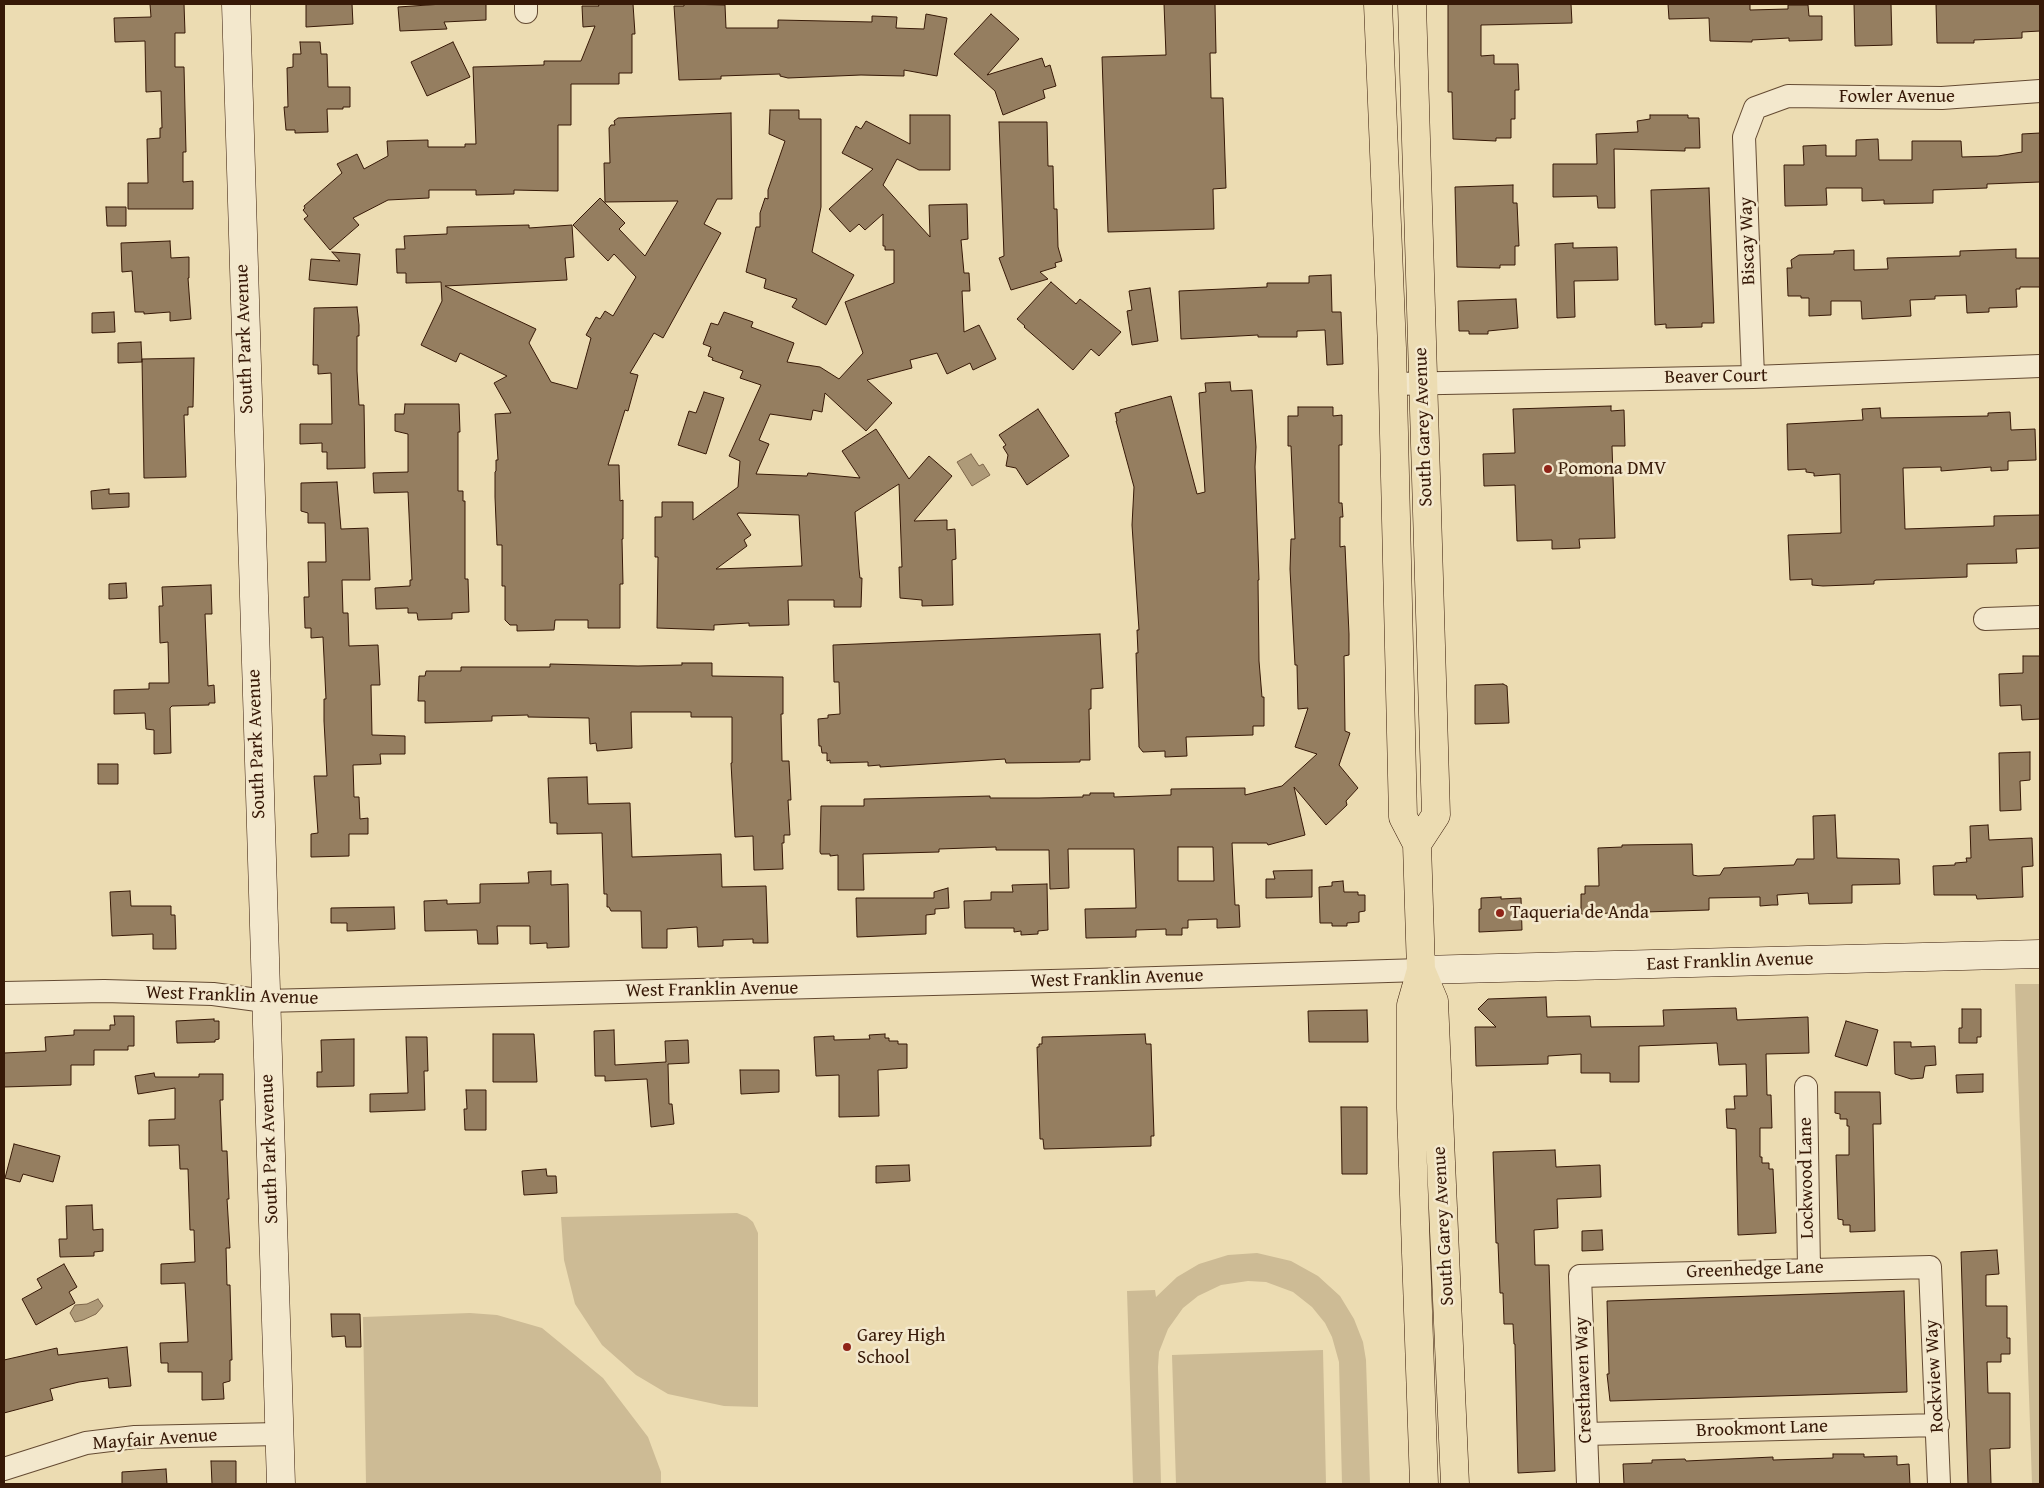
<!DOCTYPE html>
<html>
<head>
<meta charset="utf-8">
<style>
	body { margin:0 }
	#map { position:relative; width:2044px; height:1488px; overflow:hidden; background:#ecdcb2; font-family:"Gentium Book Plus",serif }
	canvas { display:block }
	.frame { position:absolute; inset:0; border:5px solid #371907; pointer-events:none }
</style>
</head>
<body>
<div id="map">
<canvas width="2044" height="1488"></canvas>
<div class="frame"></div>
</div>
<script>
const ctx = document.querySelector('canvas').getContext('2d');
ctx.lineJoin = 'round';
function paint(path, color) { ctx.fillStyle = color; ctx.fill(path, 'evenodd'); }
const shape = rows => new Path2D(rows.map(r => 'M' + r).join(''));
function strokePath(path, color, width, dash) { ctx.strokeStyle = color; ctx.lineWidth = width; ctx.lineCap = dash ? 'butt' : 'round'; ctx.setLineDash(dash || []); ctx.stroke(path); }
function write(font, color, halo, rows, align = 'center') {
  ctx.font = font + ' "Gentium Book Plus",serif'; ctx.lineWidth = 5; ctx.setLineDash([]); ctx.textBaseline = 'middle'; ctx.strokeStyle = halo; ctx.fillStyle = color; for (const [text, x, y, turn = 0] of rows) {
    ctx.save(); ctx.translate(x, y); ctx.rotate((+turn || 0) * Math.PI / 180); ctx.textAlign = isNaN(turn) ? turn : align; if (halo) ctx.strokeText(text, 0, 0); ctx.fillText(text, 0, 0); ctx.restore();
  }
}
paint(shape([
	[2015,984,2040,984,2040,1484,2032,1484],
	[737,1213,747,1217,753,1222,758,1233,758,1407,724,1406,668,1394,636,1375,602,1345,575,1304,564,1260,561,1217],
	[1257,1253,1291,1261,1318,1276,1340,1296,1354,1319,1363,1342,1366,1360,1370,1484,1342,1484,1339,1362,1332,1337,1325,1323,1312,1307,1293,1292,1266,1282,1248,1281,1221,1285,1198,1296,1183,1308,1168,1329,1159,1352,1158,1367,1161,1484,1133,1484,1127,1291,1155,1290,1156,1297,1177,1277,1199,1264,1228,1255],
	[470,1313,497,1315,542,1328,603,1378,648,1437,661,1472,661,1484,366,1484,363,1317],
	[1323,1350,1326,1484,1176,1484,1172,1355]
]), '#cdbb95');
const water = shape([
	[971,454,979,466,983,464,990,475,972,486,957,462,971,454],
	[98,1299,103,1306,96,1314,83,1320,75,1322,70,1313,75,1305,87,1304,98,1299]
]);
paint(water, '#ae9a78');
strokePath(water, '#7e664b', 1);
const building = shape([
	[150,4,184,4,185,33,175,33,175,67,184,67,186,152,183,152,183,182,193,181,193,209,128,209,128,183,148,183,147,139,160,138,160,128,162,128,161,91,146,92,145,41,115,42,114,18,151,17,150,4],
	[306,4,352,4,353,24,306,27,306,4],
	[443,4,486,4,486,20,444,22,447,29,400,31,398,7,443,4],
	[598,4,633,4,635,34,632,34,632,73,619,73,619,84,571,84,571,125,558,125,558,191,514,190,514,194,476,195,476,190,429,190,429,198,388,200,353,218,359,225,330,250,304,219,308,216,303,210,305,208,304,206,342,173,337,164,357,154,364,169,388,156,387,141,428,140,428,147,465,147,465,144,476,144,473,67,544,65,544,61,581,61,595,26,583,27,582,6,599,6,598,4],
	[684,4,725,5,726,28,778,28,778,20,872,22,872,16,897,17,896,28,924,29,926,14,947,18,937,76,904,70,904,76,861,75,788,78,780,76,780,74,721,76,721,79,679,80,674,6,684,6,684,4],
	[1164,4,1215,4,1216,53,1210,53,1211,98,1223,98,1226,188,1213,189,1214,229,1108,232,1102,57,1166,55,1164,4],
	[1448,4,1571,4,1572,23,1481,25,1481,56,1494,55,1494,64,1518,64,1519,90,1515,90,1515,119,1511,119,1511,138,1496,138,1496,141,1453,139,1452,92,1448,92,1448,4],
	[1668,4,1750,4,1750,10,1788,9,1788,5,1808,5,1809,16,1822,16,1822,40,1789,41,1789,38,1752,40,1752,42,1710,41,1709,18,1669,19,1668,4],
	[1854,4,1891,4,1892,45,1855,46,1854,4],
	[1936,4,2040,4,2040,31,2022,32,2022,38,1974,40,1974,43,1937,43,1936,4],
	[991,14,1019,39,987,75,1042,58,1045,67,1050,65,1056,86,1043,90,1045,98,1003,115,995,91,954,54,991,14],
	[300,42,320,42,321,54,327,54,328,87,350,87,350,107,343,107,343,109,327,109,328,132,295,133,295,130,286,130,284,107,288,107,287,68,293,67,293,54,301,54,300,42],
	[453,42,470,77,427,96,411,62,453,42],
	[770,110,799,110,799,119,821,119,821,207,812,252,854,275,826,325,792,307,797,299,764,288,766,279,746,272,756,227,760,227,760,213,765,198,768,199,768,190,785,141,769,134,770,110],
	[731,113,732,199,717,199,704,224,721,233,663,338,654,333,630,373,638,375,628,411,625,410,608,465,619,465,620,501,623,500,623,539,622,539,623,584,620,584,620,628,588,628,588,620,555,620,554,630,517,631,517,625,510,625,505,620,505,586,502,586,502,545,497,545,495,497,495,472,496,471,496,460,498,460,495,414,511,413,494,383,507,376,460,353,456,362,421,345,442,301,441,282,406,283,406,273,397,273,396,249,405,249,404,236,447,234,447,227,529,225,529,228,572,225,574,257,565,258,567,280,445,286,536,329,529,343,551,382,577,389,591,338,586,335,596,317,600,319,605,311,613,316,636,277,614,254,608,261,573,225,600,198,625,223,619,229,645,256,678,201,605,202,604,163,610,163,609,128,611,125,615,125,614,121,618,118,731,113],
	[910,115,950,115,950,170,919,170,897,159,883,185,930,237,929,205,967,204,968,239,961,240,964,273,969,273,970,291,962,291,964,332,979,325,996,359,973,370,970,363,947,374,937,353,910,360,912,368,867,380,892,403,866,431,825,393,822,412,813,410,811,420,770,414,759,440,769,444,756,474,807,476,808,473,860,478,842,451,876,429,909,479,929,456,952,476,914,521,947,520,947,530,955,529,956,559,952,560,953,605,922,606,922,600,900,598,899,567,902,567,899,484,855,512,859,569,860,578,862,578,861,607,834,607,834,600,788,600,789,625,749,626,749,623,714,625,714,630,657,628,658,557,655,557,655,517,662,517,662,502,693,502,693,520,738,487,740,461,729,456,761,385,740,378,743,371,712,360,713,358,708,356,711,347,703,344,711,323,718,325,724,312,753,322,751,327,794,343,787,362,820,367,839,379,863,353,845,302,894,283,894,250,885,250,885,246,883,246,883,214,865,230,859,224,850,232,829,209,873,169,842,153,856,126,861,129,866,121,910,144,910,115],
	[739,513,799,515,802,566,716,569,747,546,744,540,751,535,737,514,739,513],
	[1650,115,1688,115,1688,118,1699,118,1700,148,1685,148,1685,151,1614,149,1615,208,1598,208,1597,196,1553,197,1553,164,1597,164,1596,134,1638,132,1637,121,1650,119,1650,115],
	[999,122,1047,122,1048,166,1053,166,1054,209,1057,209,1058,247,1062,261,1055,263,1056,267,1040,272,1048,279,1011,290,999,258,1004,256,999,122],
	[2040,133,2040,182,1987,184,1987,188,1933,190,1933,203,1884,204,1884,200,1862,201,1862,188,1826,188,1827,205,1785,206,1784,165,1804,165,1803,146,1826,145,1826,156,1856,156,1856,140,1878,139,1879,160,1912,160,1912,141,1961,141,1962,157,1998,156,2022,152,2022,134,2040,133],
	[1513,185,1513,203,1517,203,1518,225,1519,246,1515,246,1515,265,1500,265,1500,268,1457,267,1455,187,1513,185],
	[1709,188,1714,323,1702,323,1702,327,1666,328,1666,324,1655,325,1651,190,1709,188],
	[106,207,126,207,126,226,107,226,106,207],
	[170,241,171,258,189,257,189,278,188,278,191,319,170,321,170,312,144,314,144,312,135,312,132,271,122,272,121,243,170,241],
	[1573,243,1573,248,1617,247,1618,280,1574,281,1575,317,1557,318,1555,244,1573,243],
	[2016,249,2016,258,2040,258,2040,287,2020,287,2020,289,2016,289,2017,307,1989,308,1989,312,1967,313,1966,295,1935,296,1935,299,1910,300,1911,316,1862,319,1861,301,1831,301,1831,315,1809,316,1809,298,1801,298,1801,296,1788,296,1787,268,1792,268,1791,260,1799,255,1834,254,1834,251,1854,250,1854,270,1888,269,1887,258,1960,256,1960,251,2016,249],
	[332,252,360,254,357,285,309,280,311,259,340,261,332,252],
	[1331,275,1332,312,1341,312,1343,364,1327,365,1325,330,1297,331,1297,337,1258,337,1258,335,1181,339,1179,291,1267,287,1267,283,1309,283,1309,276,1331,275],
	[1051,282,1076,304,1080,299,1121,332,1099,356,1091,349,1073,370,1024,327,1025,326,1017,319,1051,282],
	[1150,288,1158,341,1132,345,1127,311,1132,310,1129,291,1150,288],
	[1516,299,1518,328,1488,331,1488,334,1469,334,1469,331,1459,331,1458,301,1516,299],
	[357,307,359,325,359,336,357,336,357,371,359,405,364,405,365,468,327,469,327,452,322,452,322,443,300,444,300,424,332,424,331,373,318,374,318,365,313,365,314,308,357,307],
	[114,312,115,332,92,333,92,313,114,312],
	[141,342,142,362,118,363,118,343,141,342],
	[194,358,193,407,188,407,188,415,184,415,186,477,144,478,142,359,194,358],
	[1230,382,1231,391,1252,390,1256,447,1255,467,1259,580,1258,580,1259,661,1262,697,1264,697,1264,726,1253,726,1253,735,1186,737,1187,756,1165,757,1165,751,1143,752,1139,747,1136,653,1138,653,1137,630,1139,630,1132,525,1134,487,1116,421,1117,421,1115,413,1120,412,1120,410,1171,396,1197,494,1205,492,1199,393,1206,392,1205,383,1230,382],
	[704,392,724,398,706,454,678,445,689,411,696,413,704,392],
	[405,404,459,404,460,432,458,432,458,491,463,491,463,501,465,501,465,579,468,579,469,612,452,613,452,619,418,620,417,613,408,613,408,608,376,609,375,588,410,586,410,580,412,580,408,492,374,493,373,473,408,472,408,434,395,431,395,414,404,414,405,404],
	[1611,406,1611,411,1624,410,1625,446,1612,446,1615,538,1579,539,1580,548,1552,549,1552,540,1517,541,1515,485,1484,486,1483,454,1515,453,1513,409,1611,406],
	[1298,407,1333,407,1333,416,1342,415,1342,445,1339,445,1339,503,1342,503,1343,517,1340,517,1340,547,1345,546,1349,634,1349,655,1344,656,1345,731,1350,733,1339,765,1358,788,1346,801,1347,805,1326,825,1294,787,1305,835,1268,845,1267,843,1232,843,1235,905,1239,905,1240,927,1217,928,1217,919,1188,920,1188,928,1182,928,1182,935,1166,935,1166,929,1136,930,1136,937,1086,938,1085,909,1136,908,1134,849,1068,849,1069,888,1050,889,1049,850,996,850,996,847,939,849,939,852,863,854,864,890,838,890,838,855,830,856,830,854,821,854,820,852,821,806,864,806,864,799,990,796,990,798,1039,798,1083,797,1083,795,1090,795,1090,793,1114,793,1114,797,1171,795,1171,789,1245,788,1245,795,1282,786,1317,754,1295,747,1308,708,1298,709,1297,665,1295,665,1290,569,1291,539,1295,539,1291,446,1288,446,1288,416,1298,416,1298,407],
	[1178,847,1213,847,1214,881,1178,881,1178,847],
	[1880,408,1881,418,1988,416,1988,413,2010,412,2011,430,2035,429,2036,460,2008,461,2008,470,1991,471,1991,467,1941,471,1941,467,1903,468,1905,529,1994,526,1994,516,2040,515,2040,548,2016,549,2017,563,1967,564,1967,577,1876,580,1874,581,1874,584,1823,586,1812,585,1812,579,1790,580,1788,535,1841,533,1840,474,1814,476,1814,473,1806,472,1806,469,1788,470,1787,424,1863,420,1862,409,1880,408],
	[1038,409,1069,456,1027,485,1016,468,1006,466,1008,455,1003,447,1006,445,999,435,1038,409],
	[337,482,341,529,368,528,370,580,342,580,343,613,348,613,349,646,378,645,380,685,371,685,372,735,405,736,405,754,380,754,381,764,353,765,354,797,359,797,360,819,368,818,368,834,349,834,349,856,311,857,311,834,318,833,314,776,327,776,324,721,324,699,326,699,323,637,311,638,311,628,305,628,304,597,309,597,308,562,326,562,325,523,308,523,308,513,301,511,301,483,337,482],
	[109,489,109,494,129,493,129,507,92,509,91,491,109,489],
	[126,583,127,598,109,599,109,584,126,583],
	[211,585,212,614,205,614,208,686,214,685,215,703,209,703,209,705,172,706,170,708,171,753,154,754,154,730,146,729,145,713,114,714,114,690,149,689,149,683,169,683,168,642,160,643,159,606,163,606,162,587,211,585],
	[1100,634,1103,688,1091,689,1091,709,1089,709,1090,760,1080,760,1080,762,1006,763,1005,759,880,767,880,765,868,766,868,762,830,763,830,760,827,761,827,753,822,753,821,746,819,746,818,719,828,718,828,715,840,714,839,682,834,682,833,645,1100,634],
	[2023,656,2040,656,2040,719,2022,720,2021,705,2000,706,1999,674,2023,673,2023,656],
	[682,663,712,663,712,676,783,677,783,714,781,714,782,761,789,761,791,800,788,800,790,835,784,835,784,843,782,843,783,869,754,870,753,836,735,837,731,763,732,763,732,717,691,717,691,712,631,712,632,748,597,751,596,743,590,744,589,718,528,717,528,715,492,716,492,721,425,723,425,701,418,701,419,676,425,676,426,671,461,671,461,667,550,667,550,664,638,666,682,665,682,663],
	[1503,684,1507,686,1509,723,1475,724,1475,685,1503,684],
	[2030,752,2030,780,2020,781,2021,810,2000,811,1999,753,2030,752],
	[98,764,118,764,118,784,98,784,98,764],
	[587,777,588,804,630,803,632,857,721,854,722,887,766,886,768,943,753,943,753,939,723,940,723,946,698,947,697,927,667,929,667,948,642,948,641,911,611,911,609,907,607,907,607,894,604,894,602,833,557,834,557,823,550,823,548,778,587,777],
	[1835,815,1837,858,1899,859,1900,884,1852,885,1852,903,1809,904,1808,893,1777,895,1778,905,1772,905,1760,906,1760,897,1709,898,1709,910,1581,914,1581,894,1585,894,1585,886,1599,886,1598,848,1622,847,1622,845,1692,844,1693,875,1698,876,1720,875,1724,868,1794,865,1797,859,1814,859,1813,816,1835,815],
	[1988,825,1989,840,2032,838,2033,866,2022,867,2023,897,1977,899,1976,895,1934,895,1933,866,1955,865,1955,863,1967,862,1966,858,1971,858,1970,826,1988,825],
	[1312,870,1312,897,1266,898,1266,879,1275,879,1273,871,1312,870],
	[551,871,551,885,568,884,569,947,547,948,547,943,530,944,530,926,497,926,498,944,478,944,477,930,425,931,424,901,447,900,447,904,480,903,480,884,529,883,528,872,551,871],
	[1343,881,1344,892,1358,892,1358,895,1365,895,1365,911,1359,912,1359,922,1347,923,1347,926,1332,926,1332,923,1320,923,1319,887,1332,886,1332,882,1343,881],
	[1047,884,1048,930,1038,931,1038,934,1021,935,1021,931,1014,932,1014,928,965,928,964,901,991,900,991,892,1013,892,1012,885,1047,884],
	[948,888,949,908,935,909,935,914,926,915,926,934,857,937,856,898,934,898,934,892,948,888],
	[130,891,131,906,171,906,171,915,175,915,176,949,153,949,153,934,112,936,110,892,130,891],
	[1501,897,1501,899,1521,898,1522,930,1479,932,1479,909,1481,909,1481,898,1501,897],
	[394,907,395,929,347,931,347,923,331,923,331,908,394,907],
	[1546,997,1547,1017,1590,1016,1591,1027,1664,1026,1663,1010,1736,1008,1737,1020,1808,1017,1809,1053,1766,1054,1767,1095,1771,1095,1772,1128,1760,1128,1760,1157,1762,1157,1762,1163,1769,1163,1769,1169,1773,1169,1776,1233,1738,1235,1736,1129,1727,1128,1726,1109,1735,1109,1734,1096,1747,1096,1746,1064,1719,1065,1717,1043,1639,1046,1639,1082,1610,1082,1610,1073,1581,1073,1581,1054,1548,1056,1548,1064,1476,1066,1475,1027,1496,1027,1478,1009,1488,999,1546,997],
	[1962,1009,1981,1009,1981,1037,1977,1037,1977,1043,1959,1043,1959,1028,1962,1028,1962,1009],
	[1367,1010,1368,1042,1309,1042,1308,1011,1367,1010],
	[114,1016,134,1016,134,1046,128,1046,128,1050,94,1050,94,1065,71,1065,71,1085,4,1087,4,1053,46,1051,45,1037,74,1035,74,1030,110,1030,110,1025,115,1025,114,1016],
	[214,1019,214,1021,219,1021,219,1039,215,1040,215,1042,177,1043,176,1021,214,1019],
	[1846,1021,1878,1030,1867,1066,1835,1056,1846,1021],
	[614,1030,615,1065,666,1062,665,1041,688,1040,689,1063,668,1064,669,1104,672,1104,674,1124,651,1127,647,1079,605,1081,605,1076,595,1076,594,1031,614,1030],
	[493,1034,534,1034,537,1082,493,1082,493,1034],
	[885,1034,885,1038,889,1038,889,1041,898,1041,898,1044,907,1044,907,1068,878,1070,879,1116,839,1117,839,1075,816,1076,814,1037,834,1036,834,1040,870,1039,869,1035,885,1034],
	[1145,1034,1146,1044,1151,1044,1154,1136,1151,1136,1151,1146,1044,1149,1043,1139,1040,1139,1037,1047,1039,1047,1039,1044,1042,1044,1042,1037,1145,1034],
	[406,1037,427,1037,428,1071,424,1071,425,1110,370,1112,370,1094,408,1093,406,1037],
	[354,1039,354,1086,317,1087,317,1072,322,1072,321,1040,354,1039],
	[1894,1042,1911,1042,1911,1047,1935,1046,1936,1065,1925,1066,1923,1078,1911,1079,1895,1074,1894,1042],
	[740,1070,779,1070,779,1092,741,1094,740,1070],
	[154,1073,155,1077,199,1077,199,1074,223,1074,223,1100,220,1100,222,1151,227,1151,229,1199,227,1199,230,1248,226,1248,227,1285,230,1285,232,1360,230,1360,230,1381,223,1383,224,1399,202,1400,202,1372,168,1372,168,1363,161,1363,160,1343,188,1342,185,1283,161,1284,161,1264,195,1262,194,1230,190,1230,188,1169,180,1169,179,1145,149,1146,149,1120,175,1119,175,1088,138,1094,135,1076,154,1073],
	[1983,1074,1983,1092,1957,1093,1956,1075,1983,1074],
	[466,1090,486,1090,486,1130,465,1130,464,1109,467,1109,466,1090],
	[1835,1092,1880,1092,1881,1124,1873,1124,1875,1231,1850,1232,1850,1225,1843,1225,1843,1220,1838,1219,1836,1155,1849,1155,1849,1126,1847,1126,1847,1119,1840,1119,1840,1114,1835,1113,1835,1092],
	[1341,1107,1367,1107,1367,1174,1342,1174,1341,1107],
	[14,1144,60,1156,53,1182,23,1174,20,1182,5,1178,14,1144],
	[1555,1150,1556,1167,1600,1165,1601,1197,1557,1199,1558,1228,1534,1230,1535,1265,1549,1265,1555,1471,1518,1473,1515,1344,1514,1344,1513,1324,1504,1324,1503,1293,1500,1293,1498,1243,1496,1243,1493,1152,1555,1150],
	[909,1165,910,1181,876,1183,876,1166,909,1165],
	[546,1169,547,1176,556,1176,557,1193,524,1195,522,1171,546,1169],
	[92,1205,93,1230,103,1229,103,1251,94,1252,94,1256,60,1257,59,1239,67,1239,66,1206,92,1205],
	[1602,1230,1603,1250,1582,1251,1582,1231,1602,1230],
	[1997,1250,1999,1274,1986,1275,1986,1306,2007,1306,2007,1338,2010,1338,2010,1354,2001,1354,2001,1362,1987,1362,1988,1393,2010,1393,2010,1448,1990,1449,1991,1484,1968,1484,1961,1252,1997,1250],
	[64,1264,77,1287,69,1292,75,1303,36,1325,22,1299,42,1288,37,1279,64,1264],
	[1904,1291,1907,1392,1610,1401,1607,1374,1609,1374,1607,1301,1904,1291],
	[331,1314,360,1314,361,1347,346,1347,345,1336,332,1337,331,1314],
	[127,1347,131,1386,109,1388,108,1378,79,1382,50,1389,53,1400,4,1413,4,1360,57,1348,58,1355,127,1347],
	[1833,1454,1864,1454,1864,1457,1897,1456,1897,1465,1909,1464,1910,1484,1624,1484,1623,1464,1652,1463,1652,1460,1685,1459,1686,1461,1773,1457,1773,1460,1833,1458,1833,1454],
	[211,1461,236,1461,236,1484,212,1484,211,1461],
	[166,1469,167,1484,122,1484,122,1472,166,1469]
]);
paint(building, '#957e60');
strokePath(building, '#371907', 1);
const street = shape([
	[526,4,526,12],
	[1753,377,1744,137,1755,108,1788,96,1942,98,2040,91],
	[1392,384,1753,377,2040,366],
	[1985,619,2040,617],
	[4,993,104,991,213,994,265,1001,1090,980,1421,970],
	[1806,1087,1809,1269],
	[1586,1434,1938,1425],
	[4,1469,86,1443,135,1437,279,1434],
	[1588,1484,1580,1276,1930,1267,1939,1484]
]);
const secondary = shape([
	[236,4,281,1484],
	[1421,970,2040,954]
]);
const primary = shape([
	[1378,4,1392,348,1403,817,1417,844,1421,970,1411,1005,1411,1108,1424,1484],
	[1412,4,1436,815,1417,844],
	[1421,970,1434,1001,1455,1484]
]);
strokePath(street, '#644a32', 24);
strokePath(secondary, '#371907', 29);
strokePath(primary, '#371907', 29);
strokePath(street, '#f3e8cd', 22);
strokePath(secondary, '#f3e8cd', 28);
strokePath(primary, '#ecdcb2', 28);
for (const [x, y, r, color] of [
	[1548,469,5,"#8f2418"],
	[1500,913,5,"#8f2418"],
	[847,1347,5,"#8f2418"]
]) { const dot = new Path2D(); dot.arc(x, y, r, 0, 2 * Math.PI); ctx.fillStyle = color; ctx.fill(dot); strokePath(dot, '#f3e8cd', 2); }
write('19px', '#371907', '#f3e8cd', [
	["Fowler Avenue",1897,97],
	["Biscay Way",1748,241,-92],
	["South Park Avenue",245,339,-92],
	["Beaver Court",1716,377,-1],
	["South Garey Avenue",1424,427,-92],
	["South Park Avenue",257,744,-92],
	["East Franklin Avenue",1730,962,-2],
	["West Franklin Avenue",1117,979,-2],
	["West Franklin Avenue",712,990,-1],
	["West Franklin Avenue",232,996,2],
	["South Park Avenue",270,1149,-92],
	["Lockwood Lane",1807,1178,-91],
	["South Garey Avenue",1444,1226,-93],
	["Greenhedge Lane",1755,1270,-2],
	["Rockview Way",1935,1376,-93],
	["Cresthaven Way",1584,1380,-92],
	["Brookmont Lane",1762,1429,-2],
	["Mayfair Avenue",155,1440,-4]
]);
write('19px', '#371907', '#f3e8cd', [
	["Pomona DMV",1558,469],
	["Taqueria de Anda",1510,913],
	["Garey High",857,1336],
	["School",857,1358]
], 'left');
</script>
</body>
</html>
